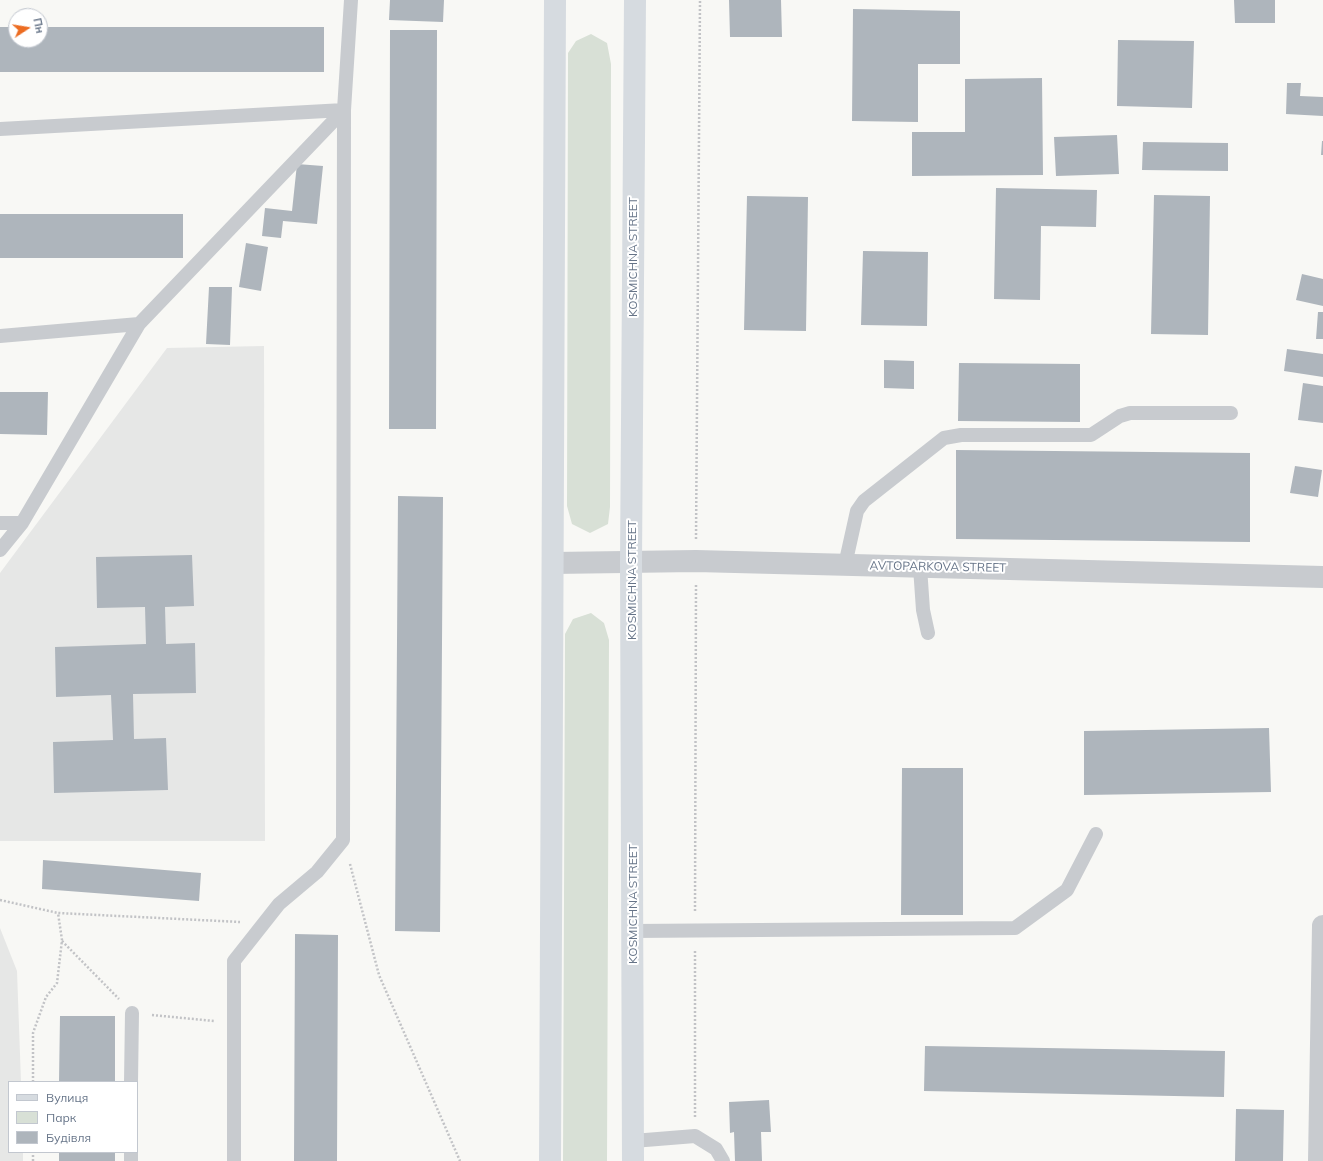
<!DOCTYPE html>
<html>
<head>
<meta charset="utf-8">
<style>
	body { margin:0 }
	#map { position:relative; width:1323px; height:1161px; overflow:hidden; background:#f8f8f5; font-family:Mulish,sans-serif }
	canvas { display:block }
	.legend { position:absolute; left:8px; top:1081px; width:130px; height:72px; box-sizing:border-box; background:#fff; border:1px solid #c2c7cf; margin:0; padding:5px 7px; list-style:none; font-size:12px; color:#667488 }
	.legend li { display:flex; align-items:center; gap:8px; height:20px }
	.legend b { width:20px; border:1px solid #c2c7cf }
	.north { position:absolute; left:8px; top:8px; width:40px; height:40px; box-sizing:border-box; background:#fff; border:1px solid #c2c7cf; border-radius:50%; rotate:78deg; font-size:11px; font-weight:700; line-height:16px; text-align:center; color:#667488 }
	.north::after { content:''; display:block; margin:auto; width:14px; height:18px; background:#ec6c21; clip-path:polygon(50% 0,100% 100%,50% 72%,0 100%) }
</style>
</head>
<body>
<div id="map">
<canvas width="1323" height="1161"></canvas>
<ul class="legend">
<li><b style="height:5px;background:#d6dbe0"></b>Вулиця</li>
<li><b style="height:11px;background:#d8e0d6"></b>Парк</li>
<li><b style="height:11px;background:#aeb5bc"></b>Будівля</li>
</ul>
<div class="north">Пн</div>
</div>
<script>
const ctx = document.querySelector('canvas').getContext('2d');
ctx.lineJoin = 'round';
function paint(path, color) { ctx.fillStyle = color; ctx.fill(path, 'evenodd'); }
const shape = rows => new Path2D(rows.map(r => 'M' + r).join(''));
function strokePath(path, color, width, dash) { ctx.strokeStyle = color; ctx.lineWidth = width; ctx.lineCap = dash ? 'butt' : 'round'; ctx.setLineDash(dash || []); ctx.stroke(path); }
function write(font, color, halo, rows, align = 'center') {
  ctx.font = font + ' Mulish,sans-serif'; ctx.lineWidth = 4; ctx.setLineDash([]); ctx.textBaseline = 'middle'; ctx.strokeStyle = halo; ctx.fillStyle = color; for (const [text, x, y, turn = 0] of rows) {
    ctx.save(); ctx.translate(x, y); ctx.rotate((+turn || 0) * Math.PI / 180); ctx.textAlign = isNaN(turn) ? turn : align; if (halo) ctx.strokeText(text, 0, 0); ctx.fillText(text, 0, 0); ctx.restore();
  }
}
paint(shape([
	[264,346,265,841,0,841,0,573,167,348],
	[0,928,17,971,21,1082,9,1082,9,1152,23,1152,23,1161,0,1161]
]), '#e6e7e6');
paint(shape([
	[591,34,607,43,611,64,610,507,608,524,590,533,572,524,567,506,568,53,576,41],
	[591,613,604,623,609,640,607,1161,563,1161,565,634,573,619]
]), '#d8e0d6');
paint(shape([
	[390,0,444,0,443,22,389,20],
	[729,0,781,0,782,37,730,37],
	[1234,0,1275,0,1275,23,1235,23],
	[853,9,960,11,960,64,918,64,918,122,852,121],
	[0,27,16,27,16,40,40,40,40,27,324,27,324,72,0,72],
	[390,30,437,30,436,429,389,429],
	[1118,40,1194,41,1192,108,1117,106],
	[1042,78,1043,175,912,176,912,132,965,132,965,79],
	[1287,83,1301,83,1300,96,1323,97,1323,116,1286,114],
	[1117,135,1119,174,1056,176,1054,137],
	[1322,141,1323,141,1323,155,1321,155],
	[1143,142,1228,143,1228,171,1142,170],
	[297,164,323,166,317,224,283,221,281,238,262,236,265,208,292,211],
	[996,188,1097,190,1096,227,1041,226,1040,300,994,299],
	[1154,195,1210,196,1208,335,1151,334],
	[747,196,808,197,806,331,744,330],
	[0,214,183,214,183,258,0,258],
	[246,243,268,247,261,291,239,287],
	[863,251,928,252,927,326,861,325],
	[1302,274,1323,279,1323,306,1296,300],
	[209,287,232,287,230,345,206,344],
	[1318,312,1323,312,1323,339,1316,339],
	[1287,349,1323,354,1323,377,1284,371],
	[884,360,914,361,914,389,884,388],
	[959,363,1080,364,1080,422,958,421],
	[1303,383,1323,386,1323,423,1298,420],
	[0,392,48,392,47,435,0,434],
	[956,450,1250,453,1250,542,956,539],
	[1295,466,1322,470,1318,497,1290,493],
	[398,496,443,497,440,932,395,931],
	[192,555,194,606,165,607,166,644,195,643,196,693,133,694,134,739,166,738,168,790,54,793,53,742,113,740,111,695,56,697,55,647,146,644,145,607,97,608,96,557],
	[1269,728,1271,792,1084,795,1084,731],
	[902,768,963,768,963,915,901,915],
	[43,860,201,873,199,901,42,889],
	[295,934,338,935,337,1161,294,1161],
	[60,1016,115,1016,115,1082,59,1082],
	[925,1046,1225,1051,1224,1097,924,1091],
	[769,1100,771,1132,761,1132,762,1161,735,1161,734,1132,730,1133,729,1102],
	[1236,1109,1284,1110,1283,1161,1235,1161],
	[59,1152,115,1152,115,1161,59,1161]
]), '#aeb5bc');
strokePath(shape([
	[696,539,700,0],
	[350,864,379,975,460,1161],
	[0,900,58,913],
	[695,911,696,584],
	[62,941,119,999],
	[152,1015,214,1021],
	[33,1082,33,1033,46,997,57,983,62,940,58,913,240,922],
	[695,1117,695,950],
	[33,1161,33,1152]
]), '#c2c3c6', 2.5, [2, 2]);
strokePath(shape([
	[0,129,344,110,139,324,22,523,0,550],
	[0,336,139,324],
	[0,523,22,523],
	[845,565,857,511,864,501,944,438,961,435,1091,435,1120,416,1130,413,1231,413],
	[920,567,923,610,928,633],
	[633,931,1015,928,1067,890,1096,834],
	[131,1082,132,1013],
	[633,1141,695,1136,716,1149,723,1161],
	[131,1161,131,1152],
	[234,1161,234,961,279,904,317,872,343,840,344,110,351,0]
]), '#c8cbcf', 14);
strokePath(shape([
	[553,563,696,561,1323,577],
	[1319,1161,1323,926]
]), '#c8cbcf', 22);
strokePath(shape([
	[550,1161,555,0],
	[633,1161,631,562,635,0]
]), '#d6dbe0', 22);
write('12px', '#667488', '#fff', [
	["KOSMICHNA STREET",633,257,-90],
	["AVTOPARKOVA STREET",938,567,1],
	["KOSMICHNA STREET",632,580,-90],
	["KOSMICHNA STREET",633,904,-90]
]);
</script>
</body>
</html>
